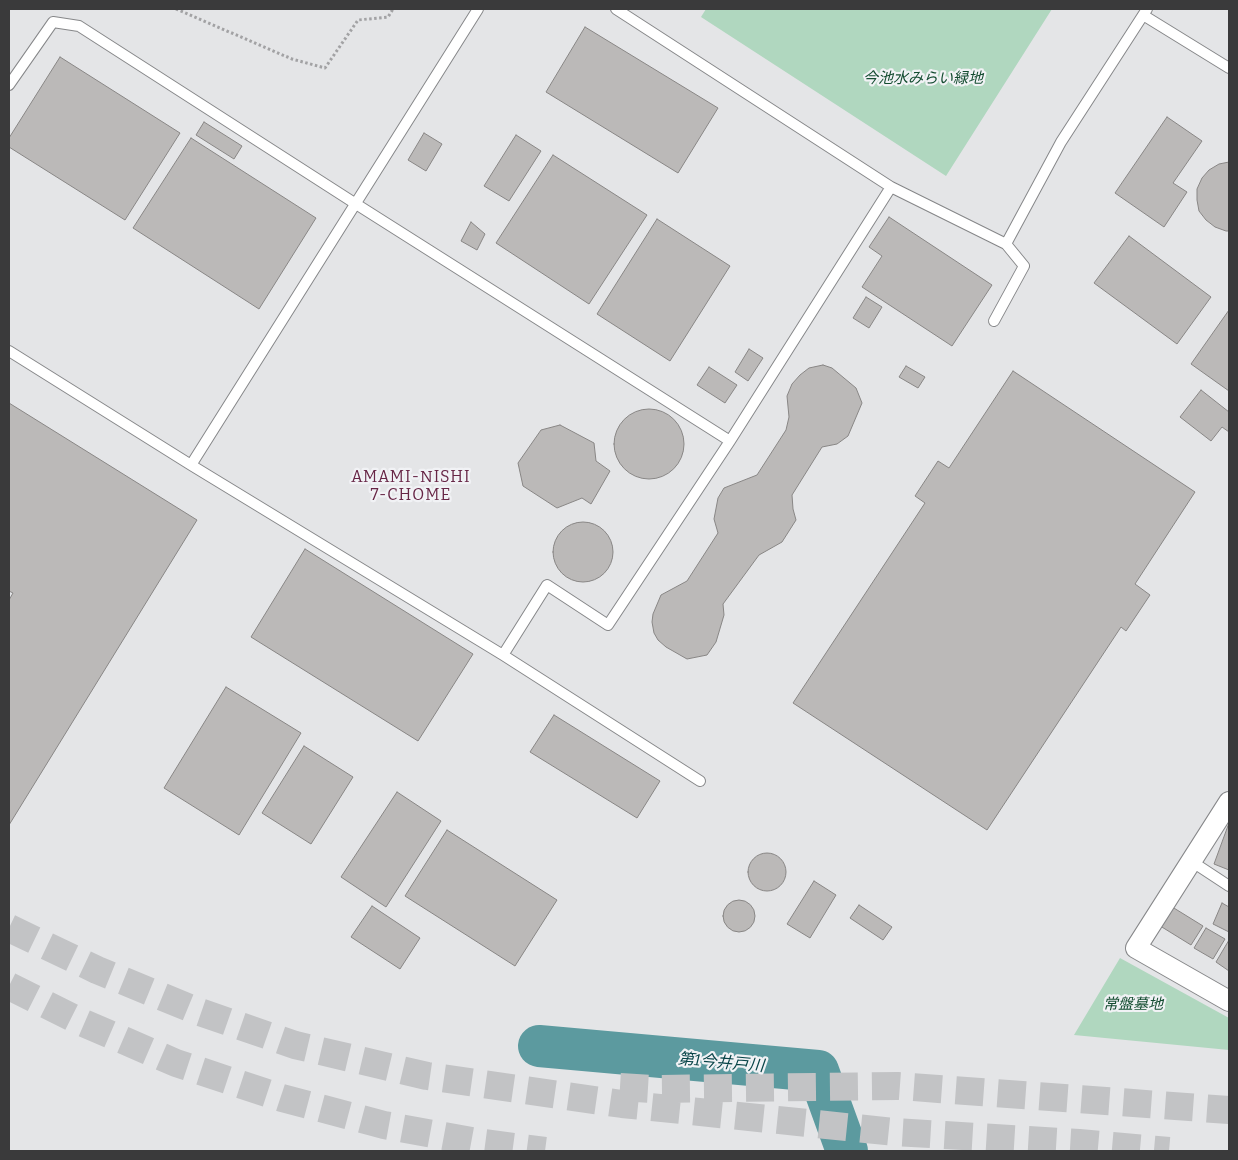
<!DOCTYPE html>
<html>
<head>
<meta charset="utf-8">
<style>
	body { margin:0 }
	#map { position:relative; width:1238px; height:1160px; overflow:hidden; background:#e4e5e7; font-family:Bitter,serif }
	canvas { display:block }
	.frame { position:absolute; inset:0; border:10px solid #3a3a3b; pointer-events:none }
</style>
</head>
<body>
<div id="map">
<canvas width="1238" height="1160"></canvas>
<div class="frame"></div>
</div>
<script>
const ctx = document.querySelector('canvas').getContext('2d');
ctx.lineJoin = 'round';
function paint(path, color) { ctx.fillStyle = color; ctx.fill(path, 'evenodd'); }
const shape = rows => new Path2D(rows.map(r => 'M' + r).join(''));
function strokePath(path, color, width, dash) { ctx.strokeStyle = color; ctx.lineWidth = width; ctx.lineCap = dash ? 'butt' : 'round'; ctx.setLineDash(dash || []); ctx.stroke(path); }
function write(font, color, halo, rows, align = 'center') {
  ctx.font = font + ' Bitter,"Noto Sans JP",serif'; ctx.lineWidth = 4.5; ctx.setLineDash([]); ctx.textBaseline = 'middle'; ctx.strokeStyle = halo; ctx.fillStyle = color; for (const [text, x, y, turn = 0] of rows) {
    ctx.save(); ctx.translate(x, y); ctx.rotate((+turn || 0) * Math.PI / 180); ctx.textAlign = isNaN(turn) ? turn : align; if (halo) ctx.strokeText(text, 0, 0); ctx.fillText(text, 0, 0); ctx.restore();
  }
}
paint(shape([
	[706,9,1052,9,946,176,701,17],
	[1120,958,1229,1018,1229,1050,1074,1035]
]), '#b0d7bf');
strokePath(shape([
	[539,1046,818,1071,847,1151]
]), '#5c9a9f', 42);
const building = shape([
	[585,27,718,108,678,173,546,92,585,27],
	[60,57,180,133,125,220,9,147,9,138,60,57],
	[1167,117,1202,141,1173,183,1187,192,1164,227,1115,193,1167,117],
	[204,122,242,146,234,159,196,135,204,122],
	[424,133,442,144,426,171,408,160,424,133],
	[516,135,541,151,509,201,484,186,516,135],
	[191,138,316,218,259,309,133,228,191,138],
	[553,155,647,215,589,304,496,243,553,155],
	[1229,162,1229,231,1226,231,1215,227,1206,220,1199,211,1197,200,1197,189,1202,178,1209,170,1219,164,1229,162],
	[889,217,992,285,952,346,862,287,882,256,869,247,889,217],
	[657,219,730,266,670,361,597,314,657,219],
	[471,222,485,234,477,250,461,241,471,222],
	[1129,236,1211,297,1177,344,1094,283,1129,236],
	[866,297,882,307,869,328,853,318,866,297],
	[1229,310,1229,391,1191,364,1229,310],
	[749,349,763,358,748,381,735,372,749,349],
	[823,365,832,368,856,388,862,403,848,436,837,444,822,447,792,495,793,509,796,520,782,542,759,555,723,604,724,615,716,642,707,655,687,659,666,647,658,640,654,633,652,622,653,614,661,595,687,581,718,533,714,519,718,498,724,488,757,475,786,430,789,417,787,396,792,384,800,375,809,368,823,365],
	[906,366,925,377,918,388,899,377,906,366],
	[709,367,737,385,725,403,697,385,709,367],
	[1013,371,1195,492,1135,584,1150,595,1126,631,1121,627,987,830,793,703,925,503,915,496,938,461,949,468,1013,371],
	[1201,390,1229,412,1229,432,1222,427,1211,441,1180,417,1201,390],
	[9,403,197,520,9,825,9,600,13,593,9,591,9,403],
	'614 444a35 35 0 1 1 70 0a35 35 0 1 1-70 0Z',
	[560,425,594,443,596,461,610,471,591,504,582,498,557,508,523,486,518,463,541,430,560,425],
	'553 552a30 30 0 1 1 60 0a30 30 0 1 1-60 0Z',
	[305,549,473,654,418,741,251,637,305,549],
	[226,687,301,733,239,835,164,788,226,687],
	[554,715,660,781,637,818,530,752,554,715],
	[304,746,353,777,311,844,262,813,304,746],
	[397,792,441,821,386,907,341,877,397,792],
	[1229,823,1229,870,1214,864,1229,823],
	[447,830,557,900,515,966,405,896,447,830],
	'748 872a19 19 0 1 1 38 0a19 19 0 1 1-38 0Z',
	[814,881,836,895,810,938,787,924,814,881],
	'723 916a16 16 0 1 1 32 0a16 16 0 1 1-32 0Z',
	[1222,903,1229,907,1229,932,1213,924,1222,903],
	[859,905,892,927,883,940,850,918,859,905],
	[1169,905,1203,926,1191,945,1157,924,1169,905],
	[372,906,420,938,400,969,351,937,372,906],
	[1206,928,1225,939,1213,959,1194,948,1206,928],
	[1229,940,1229,971,1216,962,1229,940]
]);
paint(building, '#bbb9b8');
strokePath(building, '#888685', 1);
strokePath(shape([
	[9,928,97,970,197,1011,295,1045,427,1076,622,1104,895,1132,1079,1143,1169,1151],
	[9,986,79,1021,176,1063,282,1098,384,1125,477,1142,545,1151],
	[620,1087,653,1089,898,1086,1229,1110]
]), '#c2c3c5', 28, [28, 14]);
const service = shape([
	[616,9,891,187,1006,244,1024,266,994,321],
	[1143,15,1229,68],
	[9,85,53,22,79,26,356,204,730,441],
	[1006,244,1061,142,1147,9],
	[9,351,191,465,503,655,700,781],
	[191,465,478,9],
	[503,655,547,585,608,625,730,441,891,187],
	[1191,861,1229,886]
]);
const minor = shape([
	[1229,802,1136,948,1229,1001]
]);
strokePath(service, '#868789', 12);
strokePath(minor, '#868789', 22);
strokePath(shape([
	[176,9,292,59,325,68,358,20,388,17,393,9]
]), '#a2a2a4', 3, [2.5, 2.5]);
strokePath(service, '#fff', 10);
strokePath(minor, '#fff', 20);
write('italic 15px', '#134c30', '#f1f2f5', [
	["今池水みらい緑地",923,79],
	["常盤墓地",1133,1005]
]);
ctx.letterSpacing = '1px';
write('16px', '#672646', '#f1f2f5', [
	["AMAMI-NISHI",411,478],
	["7-CHOME",411,496]
]);
ctx.letterSpacing = '0px';
write('italic 16px', '#084448', '#f1f2f5', [
	["第1今井戸川",721,1063,5]
]);
</script>
</body>
</html>
